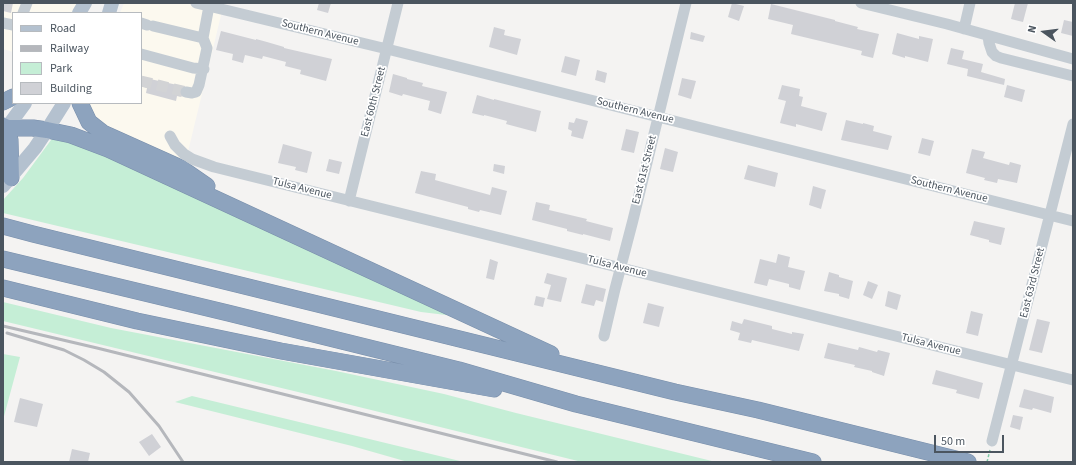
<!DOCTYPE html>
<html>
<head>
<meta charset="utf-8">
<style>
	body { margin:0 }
	#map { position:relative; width:1076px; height:465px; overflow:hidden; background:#f4f3f2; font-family:"Source Sans 3",sans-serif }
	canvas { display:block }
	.frame { position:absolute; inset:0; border:4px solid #4b555f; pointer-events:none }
	.legend { position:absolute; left:12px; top:12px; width:130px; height:92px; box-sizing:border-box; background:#fff; border:1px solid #b7bbbf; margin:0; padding:5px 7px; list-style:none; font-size:12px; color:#4b555f }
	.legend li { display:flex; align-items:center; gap:8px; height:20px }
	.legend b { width:20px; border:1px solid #b7bbbf }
	.north { position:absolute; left:1024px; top:12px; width:40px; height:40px; -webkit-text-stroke:3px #fff; paint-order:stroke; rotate:284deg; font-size:11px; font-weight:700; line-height:16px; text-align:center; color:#4b555f }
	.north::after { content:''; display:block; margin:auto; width:14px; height:18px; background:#4b555f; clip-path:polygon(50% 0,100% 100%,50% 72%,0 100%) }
	.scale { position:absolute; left:934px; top:435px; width:70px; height:18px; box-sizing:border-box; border:2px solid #4b555f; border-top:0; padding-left:5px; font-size:12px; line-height:14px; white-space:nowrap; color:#4b555f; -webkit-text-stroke:3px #fff; paint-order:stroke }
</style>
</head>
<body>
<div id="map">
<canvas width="1076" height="465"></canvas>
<div class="frame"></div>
<ul class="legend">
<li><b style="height:5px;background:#b4c1cf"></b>Road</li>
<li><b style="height:5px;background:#b5b7bc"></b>Railway</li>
<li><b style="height:11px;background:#c5eed6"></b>Park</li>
<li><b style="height:11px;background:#d0d1d6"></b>Building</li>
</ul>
<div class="north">N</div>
<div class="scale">50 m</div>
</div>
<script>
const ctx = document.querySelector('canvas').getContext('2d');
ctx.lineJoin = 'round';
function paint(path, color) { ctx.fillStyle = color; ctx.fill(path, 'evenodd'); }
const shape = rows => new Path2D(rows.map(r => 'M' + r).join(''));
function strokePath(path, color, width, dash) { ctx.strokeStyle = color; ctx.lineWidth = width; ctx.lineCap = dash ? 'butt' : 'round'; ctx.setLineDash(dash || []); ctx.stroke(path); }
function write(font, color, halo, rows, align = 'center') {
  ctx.font = font + ' "Source Sans 3",sans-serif'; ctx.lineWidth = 3.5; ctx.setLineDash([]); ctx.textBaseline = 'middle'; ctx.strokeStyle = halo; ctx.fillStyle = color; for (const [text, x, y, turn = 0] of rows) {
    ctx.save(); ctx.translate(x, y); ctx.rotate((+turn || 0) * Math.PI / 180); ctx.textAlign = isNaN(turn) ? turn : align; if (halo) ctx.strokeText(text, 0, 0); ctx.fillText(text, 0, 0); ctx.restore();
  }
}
paint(shape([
	[3,3,78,3,72,13,13,13,13,52,3,49],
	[124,3,224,3,185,164,114,131,92,114,86,103,141,103,141,13,120,13]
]), '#fcf9ef');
paint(shape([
	[54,136,89,147,448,312,446,315,421,312,3,213,3,200,23,178],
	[3,302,111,328,336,371,444,394,516,413,716,462,582,462,298,392,3,321],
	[3,354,20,357,3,420],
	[192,396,464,462,408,462,352,446,175,402]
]), '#c5eed6');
paint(shape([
	[3,3,13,3,11,13,3,11],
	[319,3,331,3,328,13,317,10],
	[732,3,744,6,739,21,728,17],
	[1015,3,1028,3,1023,22,1011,19],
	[771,4,835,20,835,21,858,27,857,29,879,34,873,58,861,55,862,51,791,34,793,25,768,19],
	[1064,20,1073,22,1073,36,1061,33],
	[494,27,505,30,504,35,521,39,517,55,489,47],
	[221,31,256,40,256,39,267,42,284,47,284,48,332,59,326,81,300,74,301,70,285,66,286,62,263,56,262,59,245,55,243,63,232,60,233,54,216,50],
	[691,32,705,36,703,42,690,39],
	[897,33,919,39,919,36,933,39,928,62,905,56,905,58,892,54],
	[951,48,964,51,962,59,983,64,981,72,1005,79,1004,85,967,76,968,69,947,64],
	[565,56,580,60,576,76,561,72],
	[597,70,607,73,605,83,595,80],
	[393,74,407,78,407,79,423,83,422,86,447,92,441,114,428,110,430,101,403,94,402,96,389,92],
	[141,77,182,86,179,91,181,97,177,96,176,101,146,93,147,88,141,86],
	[682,78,696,81,691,99,678,95],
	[782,85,800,89,799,96,803,97,801,106,827,113,822,131,796,124,796,127,780,123,786,101,778,99],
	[1007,85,1025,90,1022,102,1004,97],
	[477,95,494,100,494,99,541,111,536,132,506,124,507,121,484,115,484,116,472,113],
	[576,118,588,121,583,139,571,136,572,131,568,129,569,122,574,123],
	[846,120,863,124,863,123,874,126,873,131,892,136,888,150,841,140],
	[626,129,639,132,634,153,621,150],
	[922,138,934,141,930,156,918,153],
	[283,144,312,152,307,173,295,170,296,167,278,163],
	[665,148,678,152,673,172,660,169],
	[972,149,985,152,983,158,1009,165,1010,162,1021,165,1017,183,998,179,997,183,984,180,985,178,966,173],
	[329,159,342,162,339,174,326,171],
	[494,164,505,166,504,174,493,171],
	[748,165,778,173,775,187,744,179],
	[421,171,436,174,435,180,490,195,492,187,507,191,501,215,480,210,479,212,468,209,468,207,415,193],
	[813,186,826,190,821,209,809,205],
	[536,202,550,205,549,210,587,219,586,221,613,228,610,241,583,234,583,235,567,231,567,229,532,220],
	[974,221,1005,228,1001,245,989,242,989,240,970,235],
	[778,254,790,257,788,267,805,271,800,290,789,287,789,284,769,279,767,286,754,283,760,259,776,263],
	[490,259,498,262,494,280,486,278],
	[829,272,839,275,839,277,853,281,849,299,839,296,839,294,824,291],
	[547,273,567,278,561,302,547,299,551,285,544,283],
	[868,281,878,285,872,299,863,295],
	[586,284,606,289,603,302,596,300,594,306,581,303],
	[888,291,901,295,897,310,885,306],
	[536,296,545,298,543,307,534,305],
	[648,303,664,307,659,327,643,323],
	[971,311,983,314,978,336,966,333],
	[744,319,772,326,772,329,792,334,792,332,804,334,799,351,752,340,751,343,738,340,740,333,730,330,732,321,742,324],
	[1037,319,1050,322,1042,353,1029,350],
	[828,343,858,350,859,347,877,352,878,350,890,353,884,376,872,372,872,371,854,367,855,365,824,358],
	[936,370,983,383,979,399,956,393,957,390,932,384],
	[1024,389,1054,397,1051,413,1033,408,1032,410,1019,407],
	[20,398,43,404,37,427,14,422],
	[1013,415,1023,417,1020,430,1010,427],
	[152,434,161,447,149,456,139,442],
	[72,449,90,453,88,462,69,462]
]), '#d0d1d6');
strokePath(shape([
	[141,81,186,92]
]), '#d2d3d5', 11, [11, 5.5]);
const highway = shape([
	[3,102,13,97],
	[80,103,89,122,103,133,181,168,207,186],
	[3,126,7,128,10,140,11,178],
	[7,128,33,128,47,130,71,135,108,149,551,354],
	[3,226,33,234,675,392,758,410,968,462],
	[3,259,228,313,459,370,576,404,813,462],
	[3,288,137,321,228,340,281,351,494,389]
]);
strokePath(highway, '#788eaa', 17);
strokePath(shape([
	[987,462,990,450]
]), '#7ecba8', 1.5, [3, 2]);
strokePath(shape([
	[196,3,387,49,1073,221],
	[861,3,947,24,1073,59],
	[23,13,27,3],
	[3,23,13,25],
	[141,23,147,25],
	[153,26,203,38],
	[964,29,970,3],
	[988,36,989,43,992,52,996,56,1001,58,1073,76],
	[141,54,193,68,204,69],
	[186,92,192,93,196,92,199,85,207,48,203,38,209,6],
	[170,136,175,145,184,154,192,159,214,167,1073,380],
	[349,201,398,3],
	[604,336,615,289,633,220,686,3],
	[992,441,1073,124]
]), '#c4ccd3', 11);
strokePath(shape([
	[79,13,85,3],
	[109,13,112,3],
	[3,133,25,103],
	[3,186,35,148,47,130,64,103]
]), '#b4c1cf', 14);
strokePath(highway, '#8da3be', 16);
strokePath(shape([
	[3,326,97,348,557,462],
	[7,333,64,350,84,360,104,372,129,392,159,426,183,462]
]), '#b5b7bc', 3);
write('11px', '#4b555f', '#fff', [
	["Southern Avenue",320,33,14],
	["East 60th Street",374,102,-76],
	["Southern Avenue",635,111,14],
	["East 61st Street",645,170,-76],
	["Tulsa Avenue",302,189,14],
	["Southern Avenue",949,190,14],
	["Tulsa Avenue",617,267,14],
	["East 63rd Street",1033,283,-76],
	["Tulsa Avenue",931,345,14]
]);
</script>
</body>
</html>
